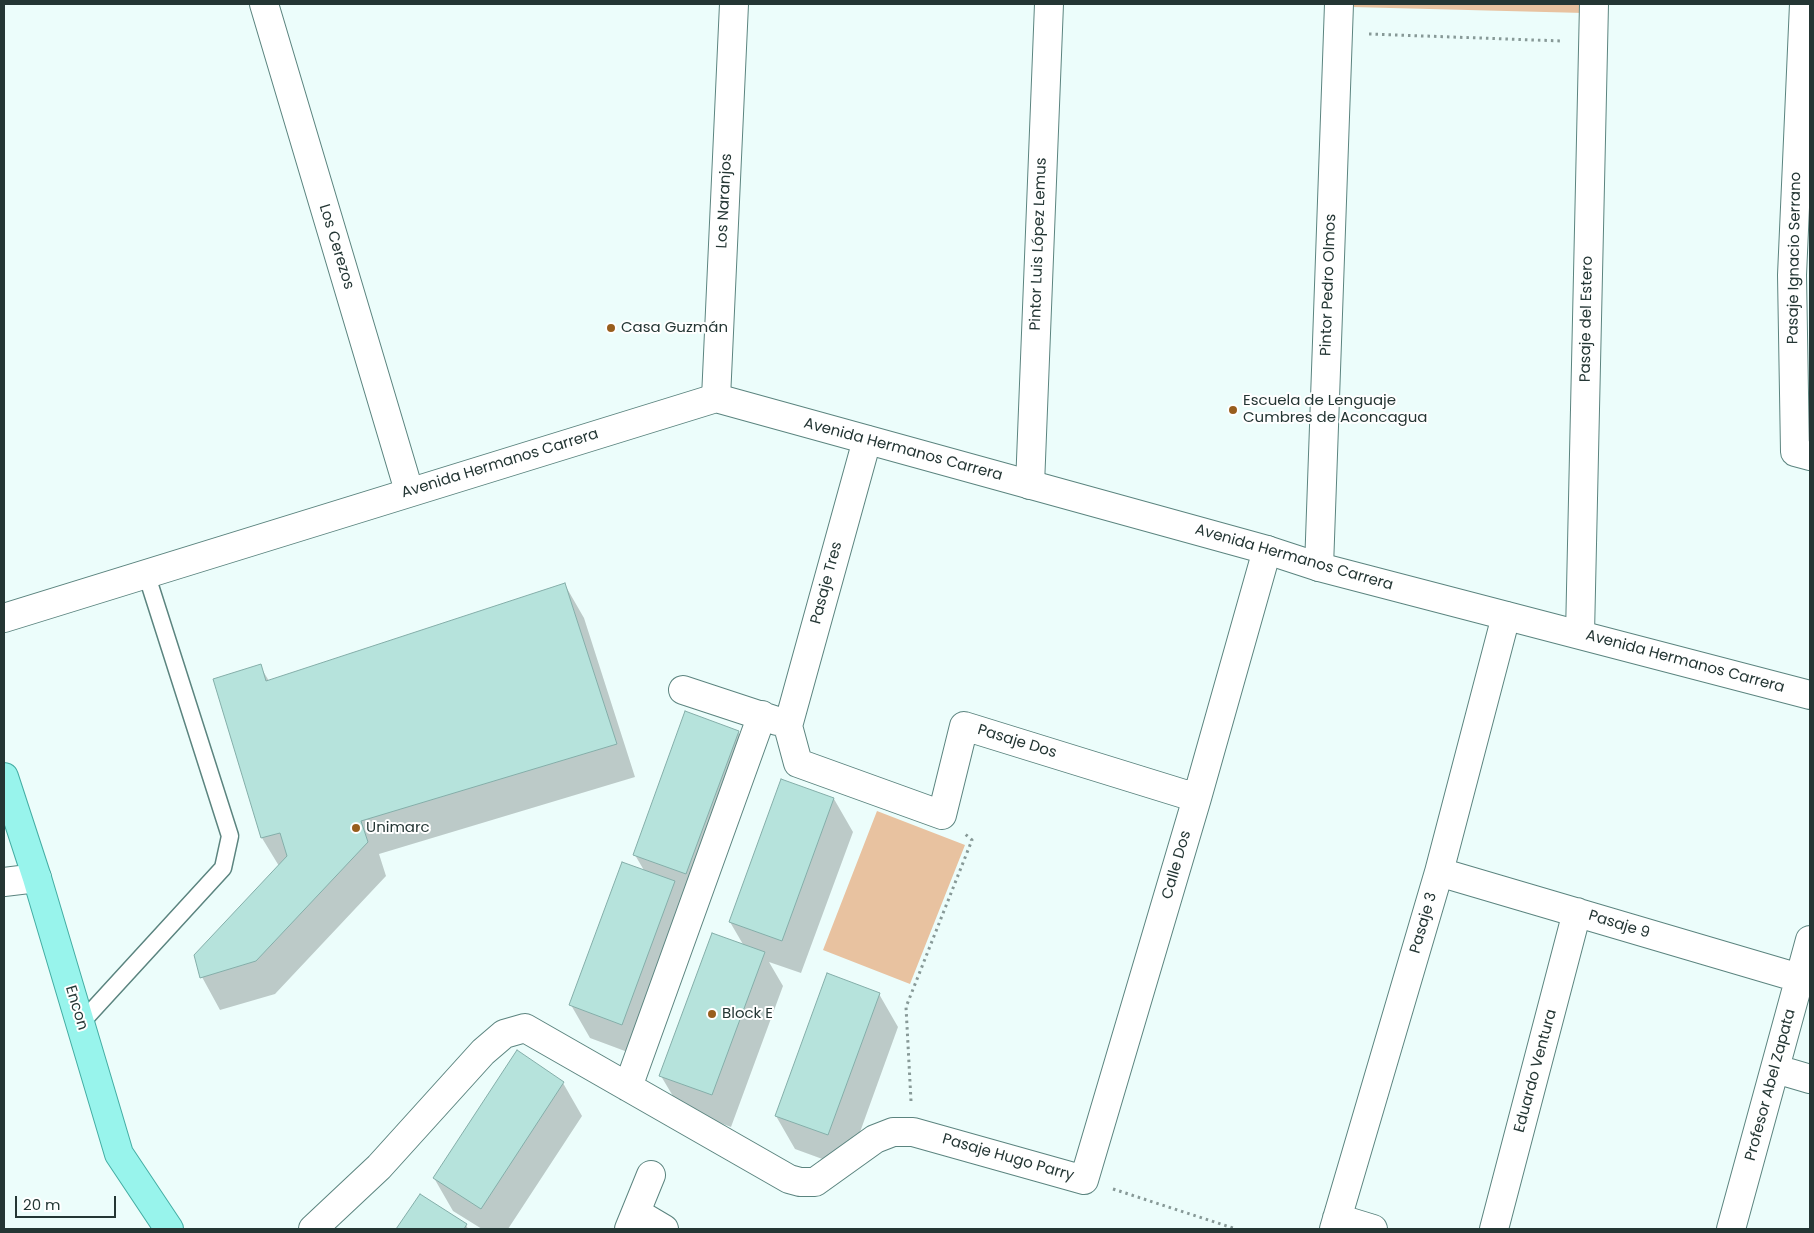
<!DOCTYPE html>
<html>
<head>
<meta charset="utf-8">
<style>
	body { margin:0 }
	#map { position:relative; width:1814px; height:1233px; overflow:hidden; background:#ecfdfb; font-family:Poppins,sans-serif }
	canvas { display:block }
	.frame { position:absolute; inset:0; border:5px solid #243634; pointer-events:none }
	.scale { position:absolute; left:15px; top:1196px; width:101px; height:22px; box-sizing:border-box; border:2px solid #243634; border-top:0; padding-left:6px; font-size:15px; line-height:18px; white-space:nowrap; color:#243634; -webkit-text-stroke:4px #fff; paint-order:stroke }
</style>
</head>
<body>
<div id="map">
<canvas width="1814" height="1233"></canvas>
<div class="frame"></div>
<div class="scale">20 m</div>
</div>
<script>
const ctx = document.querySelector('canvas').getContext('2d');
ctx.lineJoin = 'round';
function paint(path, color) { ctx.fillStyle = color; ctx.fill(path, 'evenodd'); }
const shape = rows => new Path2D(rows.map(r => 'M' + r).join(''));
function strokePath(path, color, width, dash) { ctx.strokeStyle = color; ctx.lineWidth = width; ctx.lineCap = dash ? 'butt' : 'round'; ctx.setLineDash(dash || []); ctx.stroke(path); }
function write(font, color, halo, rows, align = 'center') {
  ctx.font = font + ' Poppins,sans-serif'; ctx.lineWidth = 4; ctx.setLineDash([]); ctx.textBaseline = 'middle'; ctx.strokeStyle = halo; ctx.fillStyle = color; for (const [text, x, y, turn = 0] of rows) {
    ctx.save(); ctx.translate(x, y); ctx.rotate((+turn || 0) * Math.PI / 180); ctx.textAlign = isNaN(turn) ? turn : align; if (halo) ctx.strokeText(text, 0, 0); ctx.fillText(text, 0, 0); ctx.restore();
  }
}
paint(shape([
	[1352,4,1585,4,1584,13,1352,7],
	[877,811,965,845,910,984,823,950]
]), '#e8c2a0');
paint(shape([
	[565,585,584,618,635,777,379,854,386,876,275,994,220,1010,202,977,279,866,262,838,215,680,260,666,269,681],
	[738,732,757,765,641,1057,590,1038,571,1005,645,872,635,855],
	[834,799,853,832,801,973,769,962,783,986,731,1127,680,1108,661,1076,744,946,730,922],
	[879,994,898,1027,847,1168,795,1149,776,1116],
	[563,1083,582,1116,508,1229,482,1229,453,1211,434,1178],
	[420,1195,466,1225,468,1229,398,1229]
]), '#0003');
const building = shape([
	[565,583,617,744,361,821,368,842,256,961,200,978,194,955,287,856,280,833,261,838,213,679,261,664,266,681,565,583],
	[685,711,739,731,686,874,633,855,685,711],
	[781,779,834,798,782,941,729,922,781,779],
	[622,862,675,881,622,1025,569,1005,622,862],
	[712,933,765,952,712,1095,659,1076,712,933],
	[827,973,880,993,828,1135,775,1116,827,973],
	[517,1050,564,1082,481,1209,433,1178,517,1050],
	[420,1194,467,1224,464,1229,396,1229,420,1194]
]);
paint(building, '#b6e3dc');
strokePath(building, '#84aea9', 1);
const lane = shape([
	[80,1024,223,868,230,836,146,573]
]);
const street = shape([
	[264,4,409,491],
	[1804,4,1792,275,1795,452,1810,456],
	[716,398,734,4],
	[1030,485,1049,4],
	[1319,567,1339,4],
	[1580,634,1594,4],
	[683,690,777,721],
	[788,726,798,763,942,815,964,726,1197,798],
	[788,726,867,440],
	[1439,872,1799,978],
	[1776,1069,1810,1079],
	[628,1087,762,715],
	[637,1213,664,1229],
	[1337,1218,1373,1229],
	[313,1229,379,1167,483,1052,504,1034,525,1028,789,1179,800,1182,815,1182,875,1139,893,1132,913,1132,1084,1180,1197,798,1267,550],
	[629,1229,651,1175],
	[1334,1229,1439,872,1506,616],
	[1494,1229,1577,912],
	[1731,1229,1810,940]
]);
const secondary = shape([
	[4,618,716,398,1267,550,1319,567,1810,695],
	[4,882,37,878]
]);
const primary = shape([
	[4,777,37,878,119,1154,169,1229]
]);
strokePath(lane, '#5b847f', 19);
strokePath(street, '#5b847f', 30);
strokePath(secondary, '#5b847f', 30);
strokePath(primary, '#43ada3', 30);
strokePath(shape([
	[1369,34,1562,41],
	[911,1101,906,1007,972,840,965,834],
	[1113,1189,1236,1229]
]), '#879997', 3, [2.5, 4]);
strokePath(lane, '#fff', 16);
strokePath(street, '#fff', 28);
strokePath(secondary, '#fff', 28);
strokePath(primary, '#98f4ec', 28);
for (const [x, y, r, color] of [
	[611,328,5,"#985e1d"],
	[1233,410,5,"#985e1d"],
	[356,828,5,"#985e1d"],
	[712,1014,5,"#985e1d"]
]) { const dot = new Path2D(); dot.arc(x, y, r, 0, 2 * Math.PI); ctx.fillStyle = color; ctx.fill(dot); strokePath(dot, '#fff', 2); }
write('15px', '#243634', '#fff', [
	["Los Naranjos",725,201,-87],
	["Pintor Luis López Lemus",1039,244,-88],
	["Los Cerezos",336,247,73],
	["Pasaje Ignacio Serrano",1795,258,-89],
	["Pintor Pedro Olmos",1329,285,-88],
	["Pasaje del Estero",1587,319,-89],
	["Avenida Hermanos Carrera",903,450,15],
	["Avenida Hermanos Carrera",500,464,-17],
	["Avenida Hermanos Carrera",1294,558,16],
	["Pasaje Tres",827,583,-75],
	["Avenida Hermanos Carrera",1685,662,15],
	["Pasaje Dos",1017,742,17],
	["Calle Dos",1177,865,-74],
	["Pasaje 3",1424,923,-74],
	["Pasaje 9",1619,925,17],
	["Encon",76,1008,73],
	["Eduardo Ventura",1536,1071,-75],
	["Profesor Abel Zapata",1771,1085,-75],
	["Pasaje Hugo Parry",1008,1158,16]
]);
write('15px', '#243634', '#fff', [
	["Casa Guzmán",621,328],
	["Escuela de Lenguaje",1243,401],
	["Cumbres de Aconcagua",1243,418],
	["Unimarc",366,828],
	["Block E",722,1014]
], 'left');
</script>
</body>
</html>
